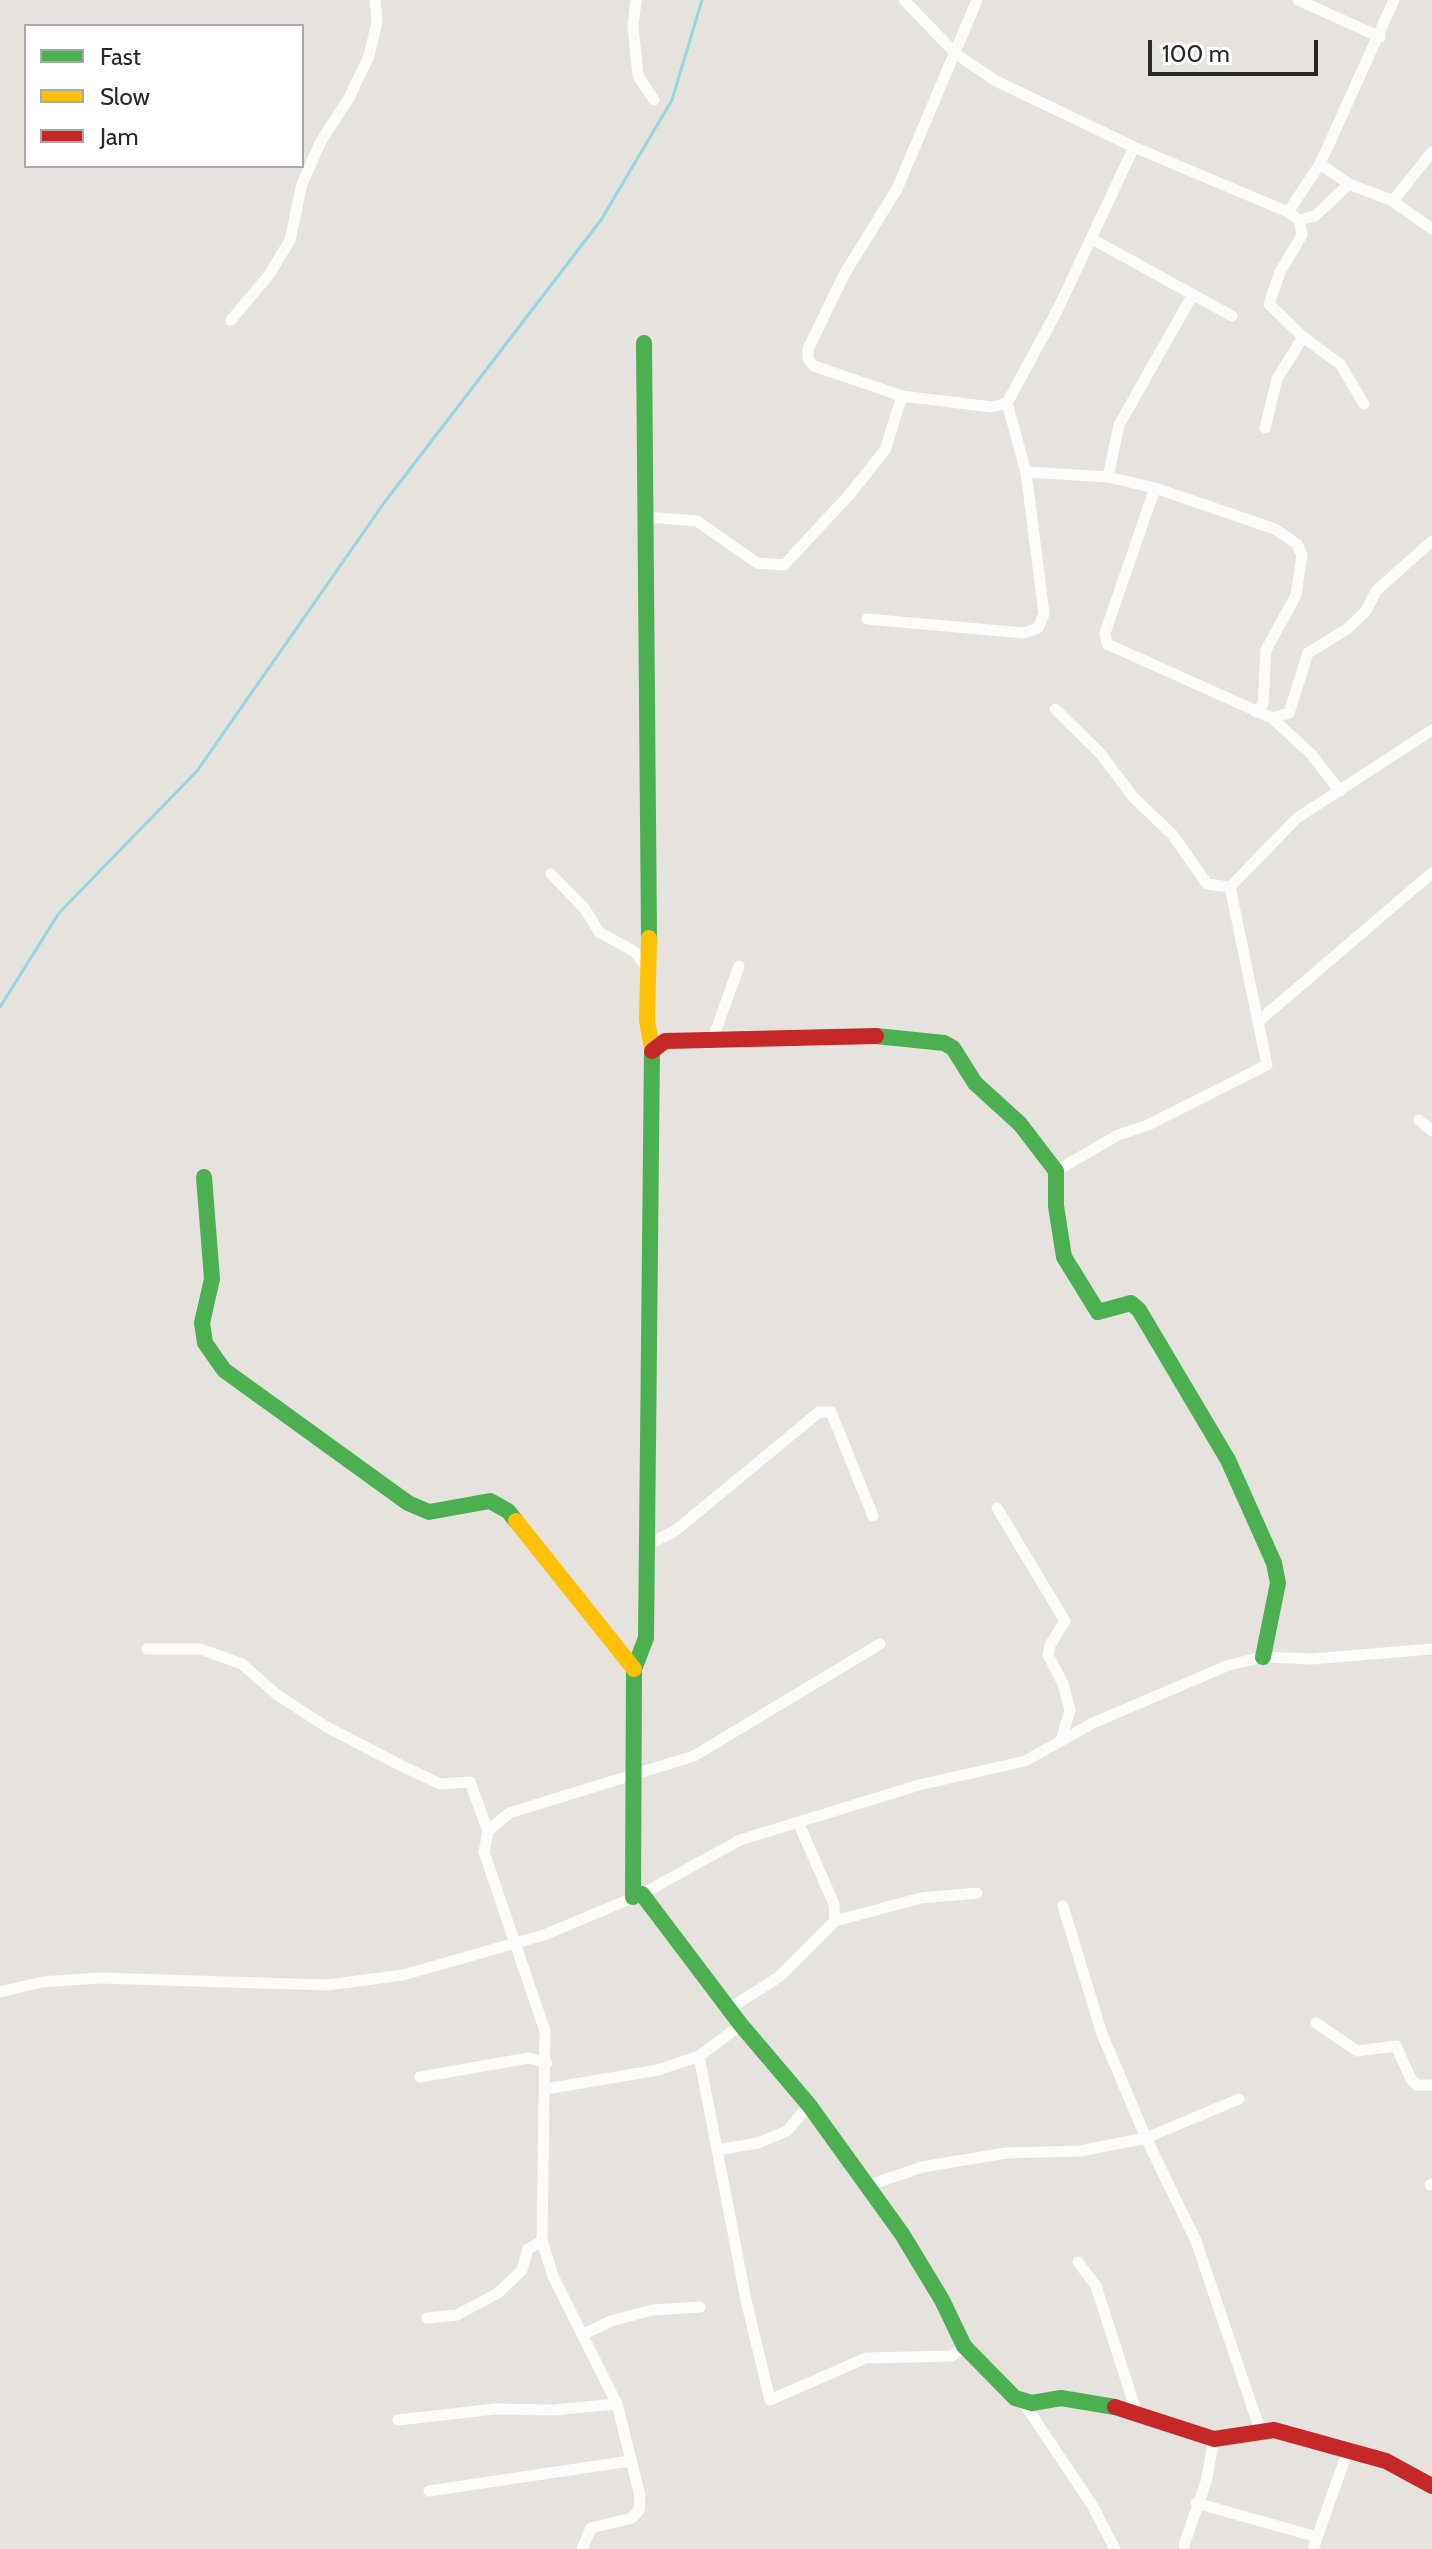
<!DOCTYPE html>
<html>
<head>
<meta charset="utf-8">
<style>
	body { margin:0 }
	#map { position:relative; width:1432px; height:2549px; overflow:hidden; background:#e6e2de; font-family:Cabin,sans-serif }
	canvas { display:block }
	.legend { position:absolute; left:24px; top:24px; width:280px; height:144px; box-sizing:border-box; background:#fff; border:2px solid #a9a9a9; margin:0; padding:10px 14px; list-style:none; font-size:24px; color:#282828 }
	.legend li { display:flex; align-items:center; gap:16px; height:40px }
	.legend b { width:40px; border:2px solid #a9a9a9 }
	.scale { position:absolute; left:1148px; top:40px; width:170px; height:36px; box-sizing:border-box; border:4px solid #282828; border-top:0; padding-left:10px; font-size:24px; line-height:28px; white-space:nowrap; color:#282828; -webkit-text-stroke:6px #fff; paint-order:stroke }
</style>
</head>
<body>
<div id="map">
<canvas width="1432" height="2549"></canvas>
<ul class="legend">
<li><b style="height:10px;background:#4caf50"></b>Fast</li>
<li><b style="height:10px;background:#ffc107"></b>Slow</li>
<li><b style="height:10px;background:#c62828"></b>Jam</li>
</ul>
<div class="scale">100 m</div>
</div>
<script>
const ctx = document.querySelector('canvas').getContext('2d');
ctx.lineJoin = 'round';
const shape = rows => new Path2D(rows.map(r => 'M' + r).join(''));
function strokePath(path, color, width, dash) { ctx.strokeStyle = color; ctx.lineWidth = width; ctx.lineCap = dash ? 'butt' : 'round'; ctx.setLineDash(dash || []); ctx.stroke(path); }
strokePath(shape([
	[0,1007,59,913,197,771,384,503,601,220,672,100,702,0]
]), '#99d7e0', 3);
strokePath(shape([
	[636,0,633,26,638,76,654,100],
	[904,0,956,54,996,81,1134,147,1288,212,1299,220,1315,216,1349,184,1391,200,1395,198,1432,152],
	[977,0,897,189,845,273,808,349,808,359,814,366,902,396,992,407,1007,403],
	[1298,0,1380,37],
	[1320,164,1349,184],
	[1391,200,1432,229],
	[1288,212,1320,164,1394,0],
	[1299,220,1302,235,1280,272,1269,304,1303,337,1340,364,1364,404],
	[1092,239,1232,316],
	[231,320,269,275,290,240,302,184,321,141,349,98,369,56,377,22,375,0],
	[1265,428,1277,379,1303,337],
	[1026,472,1108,477,1155,488,1275,529,1297,544,1302,555,1296,595,1266,650,1263,704,1256,712],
	[1108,477,1119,425,1192,296],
	[1155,488,1105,633,1107,644,1272,718,1289,713,1308,653,1347,629,1366,611,1376,591,1432,541],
	[647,517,697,521,757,563,784,565,850,494,885,450,902,396],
	[867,619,1024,633,1038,628,1044,614,1026,472,1007,403,1057,311,1134,147],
	[1055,709,1100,753,1134,798,1172,834,1207,884,1230,887],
	[1272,718,1311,754,1340,791],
	[551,874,585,909,599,932,635,952,649,971],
	[1230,887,1297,818,1432,730],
	[1260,1020,1432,873],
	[712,1041,739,966],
	[1419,1120,1432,1131],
	[1056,1171,1118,1135,1148,1125,1267,1065,1230,887],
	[997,1508,1065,1621,1050,1645,1048,1655,1063,1684,1070,1710,1061,1741],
	[647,1545,675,1531,819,1412,831,1412,873,1516],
	[147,1649,200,1649,242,1664,276,1694,325,1726,400,1765,440,1784,470,1782,488,1831],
	[1063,1906,1102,2034,1146,2138,1196,2241,1260,2430],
	[835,1921,921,1898,977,1893],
	[0,1992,42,1982,99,1978,327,1985,403,1975,544,1935,642,1894,740,1840,919,1785,1025,1761,1093,1723,1229,1665,1263,1657,1312,1659,1432,1649],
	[730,2008,779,1977,835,1921,834,1904,798,1822],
	[1316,2023,1357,2051,1396,2046,1411,2079,1417,2085,1432,2085],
	[699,2056,746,2300,770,2400,866,2358,952,2356,964,2346],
	[420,2077,529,2058,547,2063],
	[546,2089,658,2070,699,2056,741,2025],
	[717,2150,758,2143,787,2131,809,2105],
	[1430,2185,1432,2184],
	[867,2186,922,2167,1006,2153,1080,2151,1146,2138,1239,2099],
	[1078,2262,1096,2286,1137,2414],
	[427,2318,457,2315,498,2293,522,2270,528,2249,542,2241],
	[584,2334,611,2321,652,2310,700,2307],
	[1023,2402,1092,2505,1115,2549],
	[398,2420,495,2409,554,2410,617,2404],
	[429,2491,630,2461],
	[1196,2503,1317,2537],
	[1184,2545,1206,2482,1214,2439],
	[582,2549,591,2528,632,2518,639,2510,640,2496,617,2404,553,2276,542,2241,545,2031,484,1852,488,1831,509,1813,694,1756,880,1644],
	[1313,2549,1348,2450]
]), '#fbfbfa', 11);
strokePath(shape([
	[644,343,649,938],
	[876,1036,944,1043,953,1048,975,1083,1020,1124,1056,1171,1056,1206,1064,1257,1098,1312,1131,1303,1139,1310,1228,1460,1274,1563,1278,1583,1263,1657],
	[204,1177,212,1279,202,1323,205,1343,224,1370,408,1503,429,1512,490,1501,508,1511,516,1521],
	[642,1894,741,2025,809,2105,902,2234,942,2300,964,2346,1015,2398,1032,2403,1061,2398,1115,2407],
	[633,1897,634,1669,646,1638,652,1051]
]), '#4caf50', 16);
strokePath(shape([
	[649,938,647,1020,652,1049],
	[516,1521,634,1669]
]), '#ffc107', 16);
strokePath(shape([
	[652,1051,665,1041,876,1036],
	[1115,2407,1214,2439,1274,2430,1386,2461,1432,2486]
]), '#c62828', 16);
</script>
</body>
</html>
